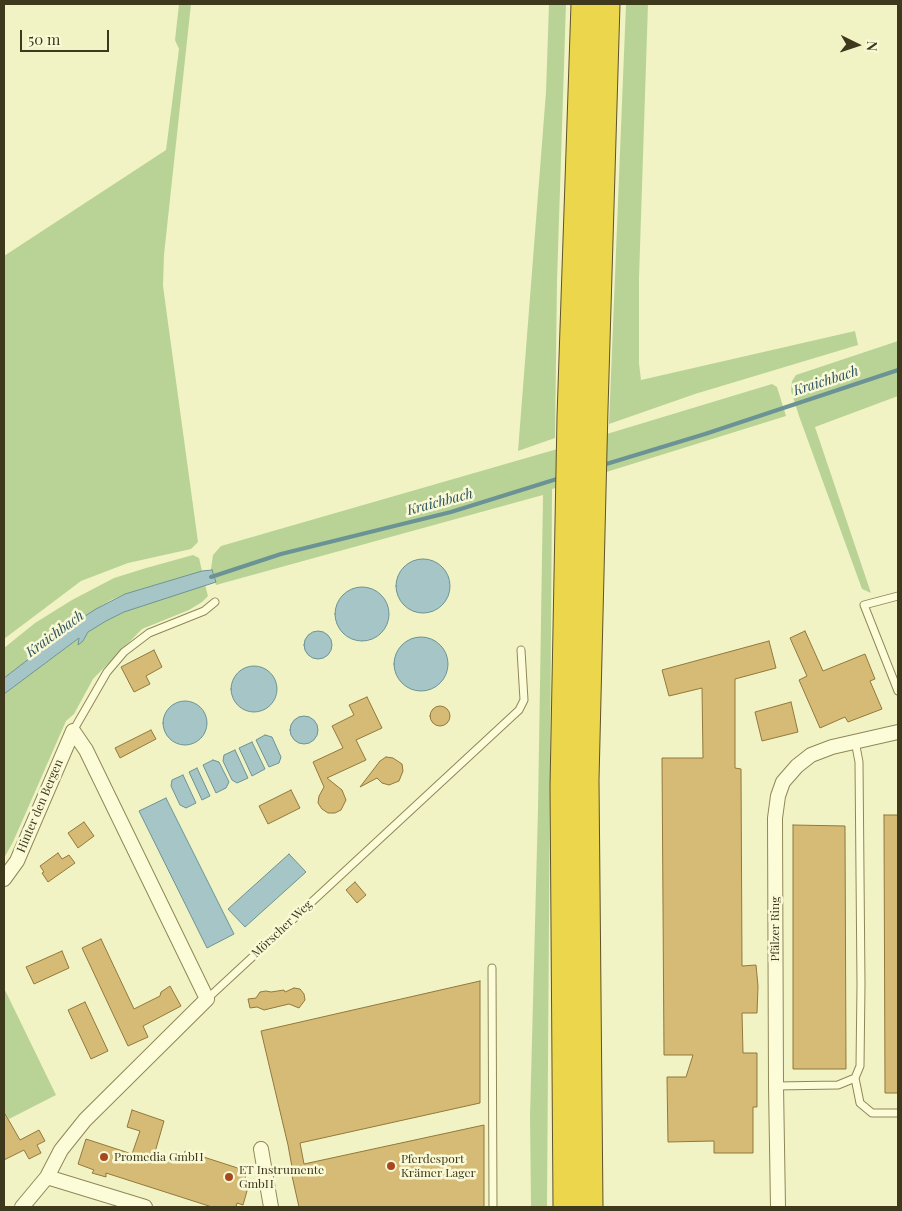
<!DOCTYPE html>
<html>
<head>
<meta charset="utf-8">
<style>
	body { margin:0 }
	#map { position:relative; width:902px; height:1211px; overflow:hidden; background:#f2f3c4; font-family:"Playfair Display",serif }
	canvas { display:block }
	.frame { position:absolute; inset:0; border:5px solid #3e381d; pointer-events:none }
	.north { position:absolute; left:832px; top:20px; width:50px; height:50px; -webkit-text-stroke:4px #f9f9d5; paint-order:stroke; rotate:94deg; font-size:14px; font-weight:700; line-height:20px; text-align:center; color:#3e381d }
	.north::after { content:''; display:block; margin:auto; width:18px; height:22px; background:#3e381d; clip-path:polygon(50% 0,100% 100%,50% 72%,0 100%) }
	.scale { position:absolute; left:20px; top:30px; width:89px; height:22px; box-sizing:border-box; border:2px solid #3e381d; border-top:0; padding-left:6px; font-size:15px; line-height:18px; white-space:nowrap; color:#3e381d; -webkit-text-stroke:4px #f9f9d5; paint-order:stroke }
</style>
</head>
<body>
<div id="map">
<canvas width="902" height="1211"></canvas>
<div class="frame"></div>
<div class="north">N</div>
<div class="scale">50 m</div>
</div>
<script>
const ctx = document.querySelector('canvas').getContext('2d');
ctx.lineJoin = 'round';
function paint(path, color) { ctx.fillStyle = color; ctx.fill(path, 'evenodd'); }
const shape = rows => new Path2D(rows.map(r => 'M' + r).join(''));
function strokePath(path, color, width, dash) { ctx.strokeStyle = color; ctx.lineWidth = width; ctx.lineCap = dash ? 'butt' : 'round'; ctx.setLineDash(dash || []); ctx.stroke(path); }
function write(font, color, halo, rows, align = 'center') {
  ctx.font = font + ' "Playfair Display",serif'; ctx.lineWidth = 5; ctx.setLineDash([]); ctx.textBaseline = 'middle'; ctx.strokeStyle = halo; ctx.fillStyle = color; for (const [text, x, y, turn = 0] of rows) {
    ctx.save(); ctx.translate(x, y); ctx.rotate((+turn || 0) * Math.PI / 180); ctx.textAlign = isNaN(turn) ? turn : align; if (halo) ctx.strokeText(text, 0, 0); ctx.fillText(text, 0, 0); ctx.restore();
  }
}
paint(shape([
	[179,4,191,4,164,255,163,286,198,542,191,549,128,563,81,581,4,639,4,256,166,150,179,49,175,40],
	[549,4,566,4,557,281,555,438,518,451,546,92],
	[626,4,648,4,639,278,639,363,641,380,855,331,858,345,695,394,609,424],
	[898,341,898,396,815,427,871,593,862,589,799,416,791,391,792,381,796,375],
	[772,384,777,387,786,416,552,489,547,1207,531,1207,530,1117,538,808,543,495,216,585,211,569,213,555,221,546,554,450],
	[193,555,199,558,202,571,125,594,111,600,82,618,4,678,4,648,35,623,72,600,114,578,146,568],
	[205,585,208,596,202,602,189,610,142,629,93,679,74,714,66,721,13,842,4,858,4,694,79,638,78,644,83,641,88,632,106,621,124,612],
	[4,988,56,1095,9,1119,4,1111]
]), '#b9d396');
const water = shape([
	'396 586a27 27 0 1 1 54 0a27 27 0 1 1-54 0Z',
	[212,570,216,582,124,612,106,621,88,632,83,641,78,645,79,638,4,694,4,678,82,618,96,609,125,594,202,571,212,570],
	'335 614a27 27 0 1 1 54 0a27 27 0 1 1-54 0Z',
	'304 645a14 14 0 1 1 28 0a14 14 0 1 1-28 0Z',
	'394 664a27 27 0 1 1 54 0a27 27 0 1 1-54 0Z',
	'231 689a23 23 0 1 1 46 0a23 23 0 1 1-46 0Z',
	'163 723a22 22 0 1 1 44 0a22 22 0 1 1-44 0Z',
	'290 730a14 14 0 1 1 28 0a14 14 0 1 1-28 0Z',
	[265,735,272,737,281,757,279,763,269,767,256,740,265,735],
	[252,742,265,769,252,776,239,748,252,742],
	[235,750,248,778,237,783,232,780,223,761,224,755,235,750],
	[213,760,219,762,229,782,226,788,216,793,203,765,213,760],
	[197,768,210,796,202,800,189,772,197,768],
	[183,775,196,803,186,808,180,805,171,786,172,780,183,775],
	[166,798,234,934,207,948,139,811,166,798],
	[289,854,306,872,245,927,228,909,289,854]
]);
paint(water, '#a6c5c6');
strokePath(water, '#6b9395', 1);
strokePath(shape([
	[603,465,705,434,898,370],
	[211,577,281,554,451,512,560,478]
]), '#6b9395', 4);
const building = shape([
	[805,631,823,671,865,654,875,679,870,681,882,709,848,722,845,717,820,728,799,680,807,676,790,638,805,631],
	[769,641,776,668,735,679,735,768,741,769,742,966,756,965,758,986,757,1013,742,1013,743,1053,757,1053,757,1107,753,1107,753,1153,714,1153,714,1141,668,1142,667,1077,686,1077,693,1055,664,1055,662,758,703,758,702,688,669,696,662,670,769,641],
	[154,650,162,667,146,676,150,684,134,692,121,667,154,650],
	[367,697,382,728,356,740,366,760,327,778,342,790,346,800,341,810,335,813,328,813,322,809,318,803,319,796,324,787,313,762,343,748,332,726,354,715,349,705,367,697],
	[791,702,798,732,762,741,755,712,791,702],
	'430 716a10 10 0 1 1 20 0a10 10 0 1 1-20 0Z',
	[151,730,156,739,120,758,115,748,151,730],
	[386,757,393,758,402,764,403,771,399,781,389,785,382,783,377,778,360,787,380,761,386,757],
	[291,790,300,808,268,824,259,806,291,790],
	[884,815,898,815,898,1093,885,1093,884,815],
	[84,822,94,836,78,848,68,833,84,822],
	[793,825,845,826,846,1069,793,1069,793,825],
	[58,853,62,859,69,855,75,863,48,882,42,873,44,872,40,866,58,853],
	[355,882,366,895,357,903,346,890,355,882],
	[101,939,134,1009,160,996,161,992,170,986,181,1006,143,1026,148,1037,128,1046,82,948,101,939],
	[62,951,69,968,34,984,26,967,62,951],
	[480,981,480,1103,300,1143,304,1164,484,1125,484,1207,299,1207,290,1167,292,1167,288,1145,261,1031,480,981],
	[294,988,300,989,304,994,305,1000,299,1008,289,1004,264,1010,257,1007,250,1008,248,999,256,998,260,992,266,991,271,992,284,990,285,992,294,988],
	[85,1002,108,1051,91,1059,68,1010,85,1002],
	[132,1110,164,1121,155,1152,182,1161,185,1151,247,1171,244,1183,249,1184,243,1205,237,1203,236,1207,212,1207,106,1173,106,1177,92,1173,94,1170,78,1164,86,1139,132,1154,140,1131,127,1127,132,1110],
	[4,1112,20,1140,39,1130,45,1141,37,1145,41,1153,29,1159,24,1150,4,1160,4,1112]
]);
paint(building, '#d5bb76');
strokePath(building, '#92783b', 1);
const service = shape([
	[898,596,864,605,898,691],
	[73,731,107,672,124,652,149,633,204,611,215,602],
	[492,968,493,1207],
	[207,999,519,710,524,700,521,650],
	[855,1078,860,1103,872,1113,898,1113],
	[776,1086,838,1085,855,1078,860,1066,861,984,859,762,855,741]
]);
const minor = shape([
	[4,879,17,861,73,731],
	[261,1149,271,1207],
	[47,1177,145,1207],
	[22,1207,47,1177,61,1150,85,1120,207,999,86,750,73,731],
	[778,1207,776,1086,775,818,778,796,783,782,797,766,811,755,832,747,898,732]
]);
const motorway = shape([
	[566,1207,563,787,570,417,584,4],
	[590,1207,586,780,595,409,607,4]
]);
strokePath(service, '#908758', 9);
strokePath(minor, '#908758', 16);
strokePath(motorway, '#5e522c', 27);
strokePath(service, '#fcfcd9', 7);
strokePath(minor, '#fcfcd9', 14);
strokePath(motorway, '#ebd64c', 25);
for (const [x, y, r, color] of [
	[104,1157,5,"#a64921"],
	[391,1166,5,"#a64921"],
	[229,1177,5,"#a64921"]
]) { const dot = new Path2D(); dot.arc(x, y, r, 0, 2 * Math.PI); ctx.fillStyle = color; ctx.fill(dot); strokePath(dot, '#f9f9d5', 2); }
write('12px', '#3e381d', '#f9f9d5', [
	["Hinter den Bergen",40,806,-67],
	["Mörscher Weg",282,929,-43],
	["Pfälzer Ring",775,929,-90]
]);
write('12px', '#3e381d', '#f9f9d5', [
	["Promedia GmbH",114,1157],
	["Pferdesport",401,1159],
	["Krämer Lager",401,1173],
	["ET Instrumente",239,1170],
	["GmbH",239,1184]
], 'left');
write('italic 14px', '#2b5360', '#f9f9d5', [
	["Kraichbach",826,381,-18],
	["Kraichbach",440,502,-15],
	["Kraichbach",55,634,-36]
]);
</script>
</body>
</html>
